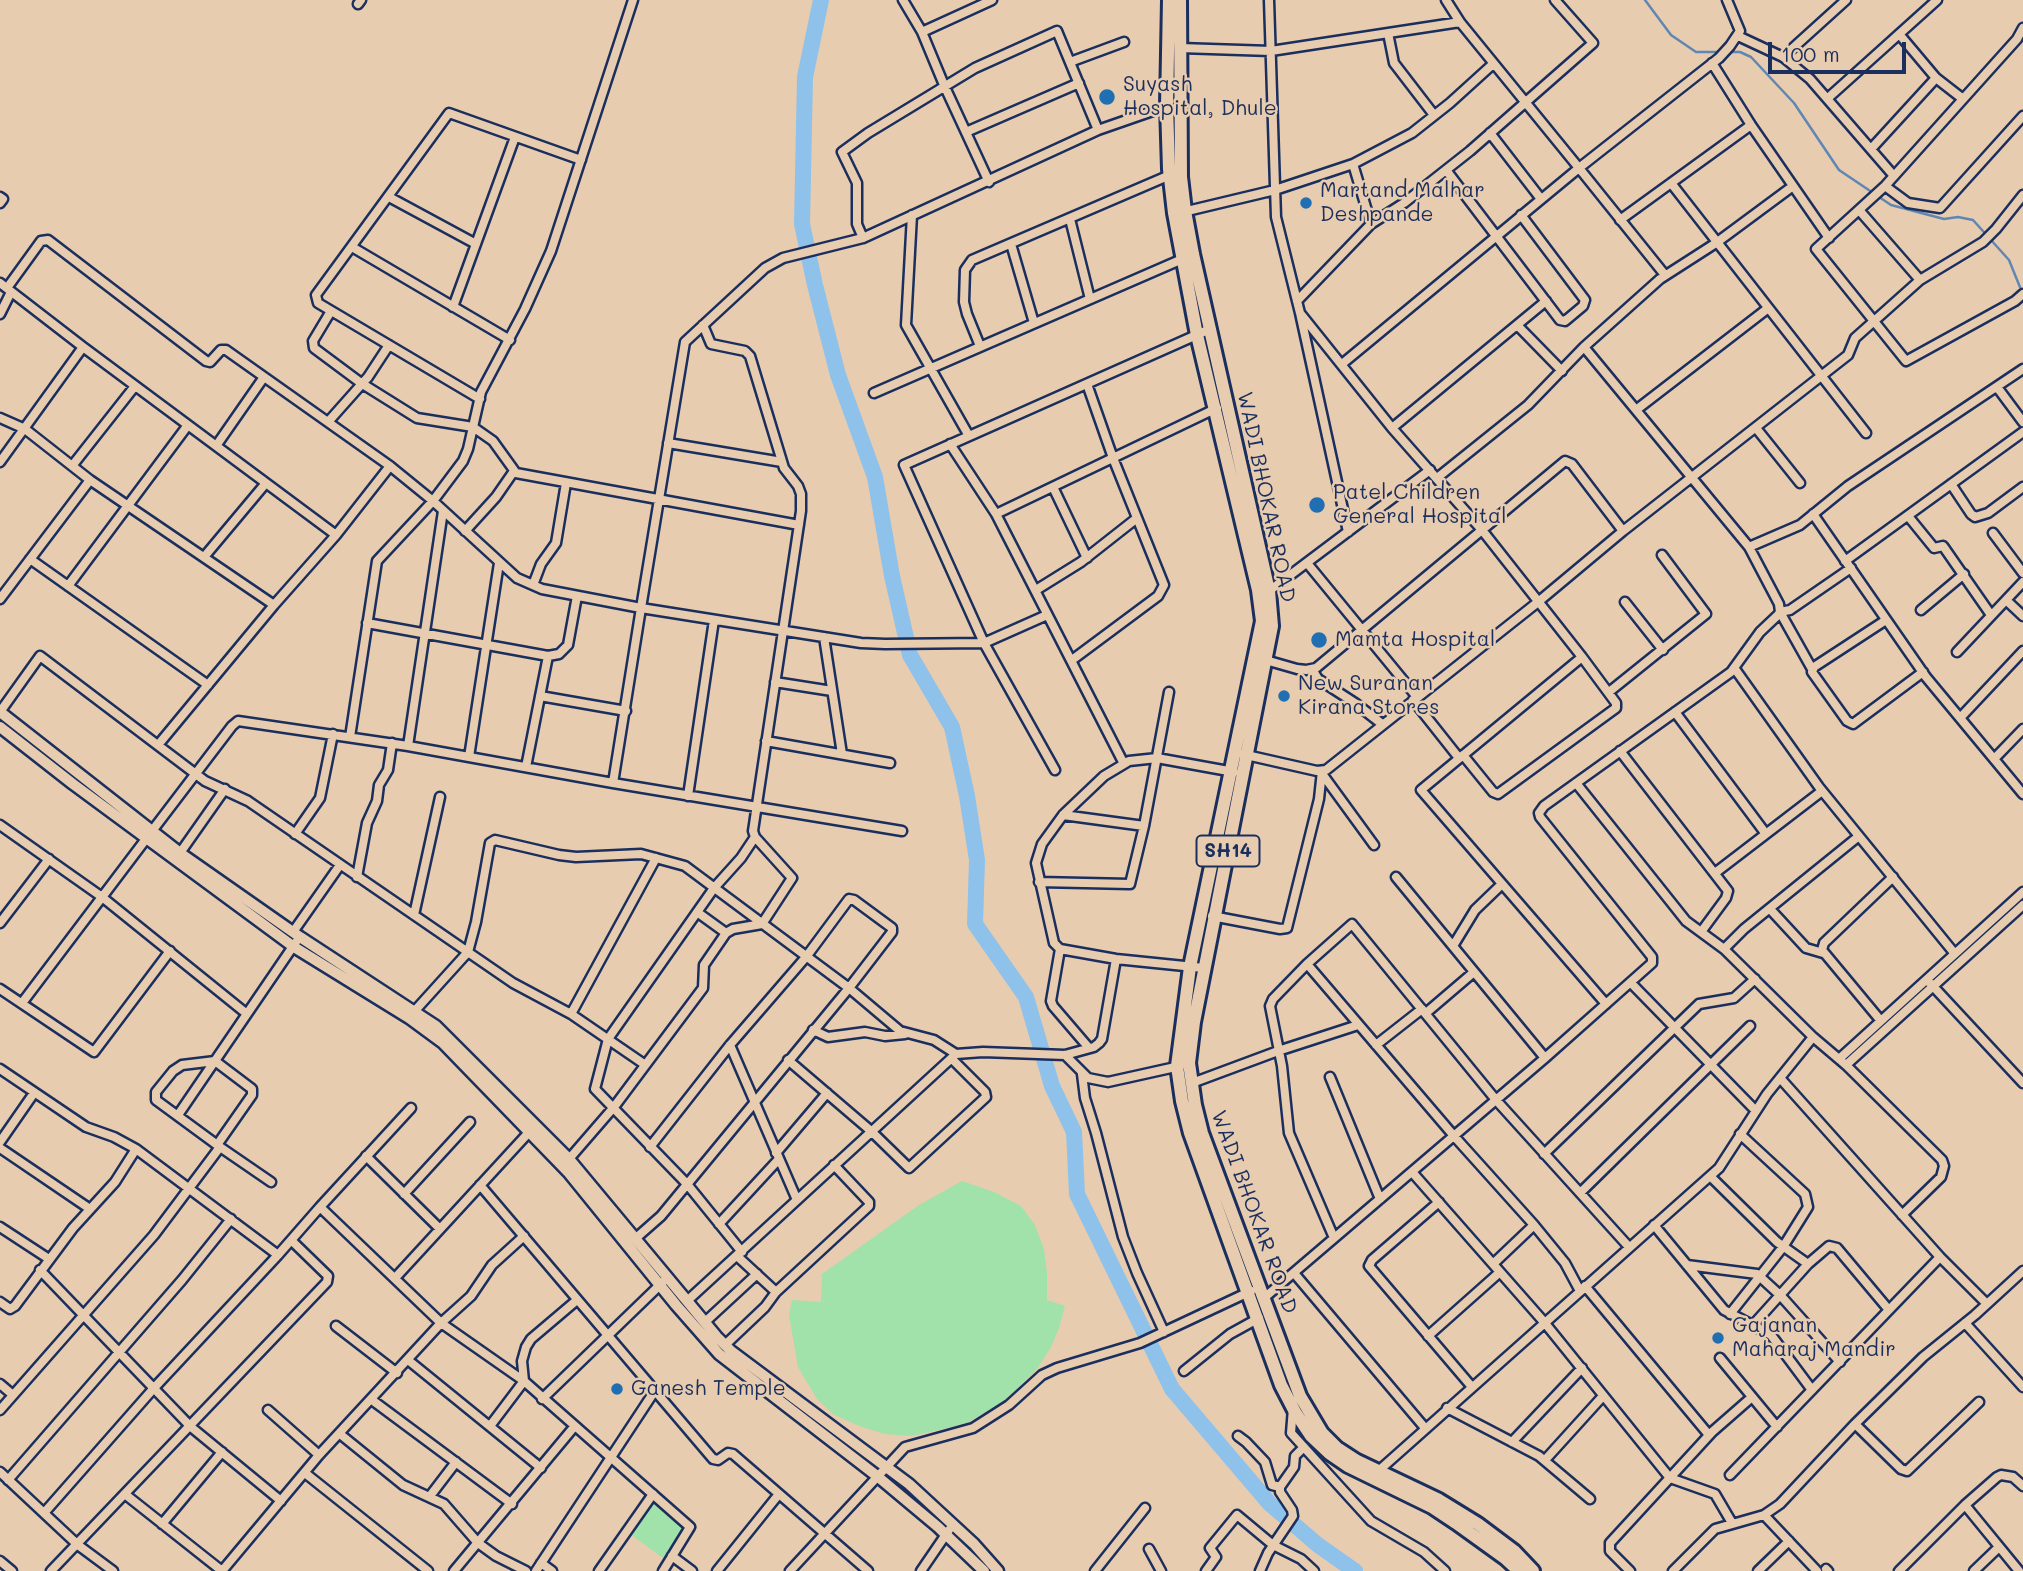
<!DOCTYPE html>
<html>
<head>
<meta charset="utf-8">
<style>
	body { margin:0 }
	#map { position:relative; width:2023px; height:1571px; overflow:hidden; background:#e8ccaf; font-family:Mali,sans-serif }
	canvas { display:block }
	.scale { position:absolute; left:1768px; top:42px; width:138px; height:32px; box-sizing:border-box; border:4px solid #1b2f5e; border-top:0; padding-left:9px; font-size:21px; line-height:24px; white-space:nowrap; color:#1b2f5e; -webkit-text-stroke:5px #e8ccaf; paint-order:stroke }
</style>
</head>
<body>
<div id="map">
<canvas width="2023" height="1571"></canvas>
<div class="scale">100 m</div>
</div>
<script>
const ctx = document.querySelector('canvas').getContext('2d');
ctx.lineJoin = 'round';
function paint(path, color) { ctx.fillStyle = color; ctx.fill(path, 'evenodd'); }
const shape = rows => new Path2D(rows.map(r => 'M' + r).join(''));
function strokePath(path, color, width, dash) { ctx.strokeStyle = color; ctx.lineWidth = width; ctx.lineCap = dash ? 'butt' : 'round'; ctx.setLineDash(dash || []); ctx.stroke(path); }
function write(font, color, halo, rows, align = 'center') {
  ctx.font = font + ' Mali,sans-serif'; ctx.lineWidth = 5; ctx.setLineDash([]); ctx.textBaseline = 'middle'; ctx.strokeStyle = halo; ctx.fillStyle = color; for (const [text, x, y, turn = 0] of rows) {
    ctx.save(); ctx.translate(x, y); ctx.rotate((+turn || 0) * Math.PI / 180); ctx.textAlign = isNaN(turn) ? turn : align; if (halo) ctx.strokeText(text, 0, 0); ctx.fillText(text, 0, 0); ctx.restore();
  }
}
paint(shape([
	[962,1181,994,1192,1021,1206,1035,1225,1044,1249,1047,1273,1047,1300,1065,1306,1059,1328,1050,1349,1037,1369,1003,1402,965,1424,912,1436,885,1434,859,1426,833,1414,817,1399,798,1367,789,1315,792,1300,821,1302,822,1274,919,1205],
	[652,1500,685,1527,663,1558,630,1534]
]), '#a1e1aa');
strokePath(shape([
	[1645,0,1671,35,1696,52,1721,52],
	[1728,52,1740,52,1751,57,1794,103,1839,170,1891,205,1944,219,1958,217,1973,220,2009,260,2022,292]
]), '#6087b3', 2.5);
strokePath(shape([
	[821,0,805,77,802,224,815,285,838,375,875,477,892,576,910,655,952,727,967,796,977,860,975,924,1026,997,1052,1086,1074,1132,1077,1194,1172,1389,1270,1504,1318,1545,1355,1571]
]), '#8ec2eb', 16);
const minor = shape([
	[903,0,922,32,944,85,989,182],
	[1269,0,1276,217,1300,313,1348,532],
	[1446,0,1460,22],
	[358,4,361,0],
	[2023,28,2017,39,1885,186,1816,249,1906,361,2015,301,2023,294],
	[922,32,992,0],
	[1388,33,1394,63,1434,115],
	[1899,34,1936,78,1963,99],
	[1738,36,1783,57,1810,79,1894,176],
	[1180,48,1271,51,1460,22,1579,168,1342,364],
	[1783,57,1846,0],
	[1070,62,1124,42],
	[1712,63,1751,125,1829,238],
	[1828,98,1937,0],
	[966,132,1079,83],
	[1490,133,1541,199],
	[1871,149,1936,78],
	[1446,170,1560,320,1565,321,1583,306,1585,300,1521,215],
	[1671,183,1866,433],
	[1885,186,1908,203,1940,208,2023,116],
	[0,197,3,199,0,203],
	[389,197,476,244],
	[1859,210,1920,280],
	[1183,212,1275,190,1353,164,1412,133,1450,103,1493,64],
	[912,215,906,325,969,436],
	[1070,219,1090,299],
	[1620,220,1751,125],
	[1371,224,1404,203,1470,151,1593,43,1555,0],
	[863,238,857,224,857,183,842,152,868,133,975,68,1057,31,1098,130],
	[1011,244,1034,323],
	[352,247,510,340],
	[1665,275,1579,168,1719,58,1730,46,1740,31,1727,0],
	[0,283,83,347,336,535],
	[7,288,41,241,48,240,206,361,210,362,221,350,226,350,390,466,433,501,517,578,542,589,641,608,685,342,765,268,783,258,863,238,1098,130,1167,106],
	[1297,301,1371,224,1353,164],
	[453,307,515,137],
	[331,311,313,341,314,348,361,383,417,418,473,427,493,441,516,473,799,525],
	[1300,313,1392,428,1482,530,1582,657,1421,790,1606,1004],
	[0,314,11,292],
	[1517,325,1562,371],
	[980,346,967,314,964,302,965,270,972,260,1170,175],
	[1584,347,1749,547,1800,525,1848,486,2023,369],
	[1997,387,2023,422],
	[874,393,1187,257],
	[480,399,318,303,316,295,449,113,581,160],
	[1636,410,1767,309],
	[0,418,25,429,90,480,274,605,336,535,390,466],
	[328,422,368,377,389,345],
	[1392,428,1546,301],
	[1756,428,1800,483],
	[668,443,782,462],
	[950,444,996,514],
	[216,446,264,377],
	[0,462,83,347],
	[72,466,135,386],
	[1437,478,1528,405,1584,347,1660,279,1716,243,1793,186],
	[1951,484,1971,514,1975,517,1988,513,2023,487],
	[1053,487,1087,558],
	[1813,514,1926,677,2023,794],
	[1908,516,1934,548,1943,546,1991,615],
	[465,531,496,497,514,471],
	[1993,533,2023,573],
	[204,557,266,483],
	[30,559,208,685],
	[1845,561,2023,432],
	[1307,563,1417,697],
	[533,585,541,564,556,543,566,483],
	[68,586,188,425],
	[1036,590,1081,562,1137,518],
	[1269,591,1430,470],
	[0,599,90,480],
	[2006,600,2023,616],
	[1625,602,1663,650],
	[1921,610,1964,574],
	[1886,620,1814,667,1812,672,1847,721,1853,724,1923,672],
	[367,623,548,656,559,654,568,645,577,596],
	[824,637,842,754],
	[1957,652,2023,582],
	[1262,659,1297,669,1306,670,1316,668,1565,461,1572,464,1623,531],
	[1072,660,1158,596,1164,585,1113,458,1087,384],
	[1312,669,1318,679,1355,703,1382,724],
	[1735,669,1819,787,1955,954],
	[1812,669,1780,612,1790,610,1851,568],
	[775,682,832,691],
	[1609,692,1706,614,1662,555],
	[540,696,626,711],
	[1413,700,1459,758],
	[0,712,40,656,205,781,248,801,513,983,571,1014,644,1064],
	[1675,712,1766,834],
	[1960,718,2023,651],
	[350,737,377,561,433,501,463,461,468,449,481,392,525,309,551,251,633,0],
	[766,741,890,763],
	[158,745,274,605],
	[408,746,443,511],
	[1620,751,1728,891,1726,898,1701,932],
	[1242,754,1317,771,1326,770,1538,602,1623,531,1848,355,1855,338,1873,322,1920,280,1983,242,1996,229,2023,195],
	[1463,755,1493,792,1498,794,1616,708,1616,703,1582,657],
	[469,757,499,563],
	[1994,759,2023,729],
	[1124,764,996,514,1217,408],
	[526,767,548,656],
	[1055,770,984,643,904,465,1210,329],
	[1323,775,1374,845],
	[613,783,902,831],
	[1576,783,1686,921,1724,949,1813,1037],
	[688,796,714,620],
	[1063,815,1144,826],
	[0,825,102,897,247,1014],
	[295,834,320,798,333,734],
	[180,853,225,789],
	[1715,873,1822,791],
	[357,877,367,823,377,801,379,785,388,770,392,743],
	[1396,877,1545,1058],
	[1039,882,1130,884,1144,826,1169,692],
	[1770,909,1806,948,1823,953],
	[697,912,726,933],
	[414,915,440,797],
	[1212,916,1280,929,1287,928,1319,799,1322,771],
	[0,923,49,859],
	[293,932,340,865],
	[1453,946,1475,910,1502,884],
	[1060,949,1051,1001,1053,1006,1089,1048],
	[1724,949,1744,929,1859,836],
	[1307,964,1454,1136,1534,1225,1565,1263,1580,1291],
	[1204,968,1116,959,1060,949,1054,943,1036,863,1042,844,1063,815,1104,776,1129,761,1157,758,1234,772],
	[1631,983,1756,1111],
	[1930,983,2023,1083],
	[0,989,94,1052,170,951],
	[22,1003,152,831,232,726,238,721,408,746,613,783,641,608,861,643,885,644,984,643,1047,615],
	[1426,1013,1474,972],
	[571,1014,656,858],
	[411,1015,468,952,476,922,490,843,495,840,559,855,576,857,641,854,685,866,849,988,900,1031,934,1040,956,1054],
	[1881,1021,1822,950,1824,943,1893,877],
	[813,1030,828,1037,865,1032,885,1036,905,1034],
	[730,1045,797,1200],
	[1376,1045,1422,1009],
	[1065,1055,1088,1078,1108,1082,1180,1066],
	[1839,1059,2023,892],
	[788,1060,871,1131,909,1168,986,1097,985,1092,952,1059],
	[1846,1065,2023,905],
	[0,1069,86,1127,114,1137,136,1149,278,1255,320,1207],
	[1082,1074,1085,1098,1096,1133,1123,1237,1137,1273,1164,1332],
	[1330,1077,1380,1199],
	[1780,1078,1940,1257,1987,1304],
	[1192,1083,1278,1051,1358,1025],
	[178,1115,296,942],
	[0,1142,34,1093],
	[217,1145,252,1095,252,1089,215,1061,182,1065,173,1071,156,1092,156,1100,220,1147,271,1182],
	[0,1148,90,1209],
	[776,1153,827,1093],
	[1544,1154,1699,1004,1734,998,1755,979],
	[366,1156,440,1229],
	[569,1159,614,1107,703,988,704,965,726,933,733,929,762,924,792,878,755,837,753,831,801,511,801,494,798,486,784,468,750,356,745,351,711,344,703,325],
	[1412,1172,1544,1322,1670,1478,1715,1494,1732,1523],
	[1710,1176,1777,1242,1808,1264],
	[480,1185,713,1459,718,1460,728,1453,733,1454,868,1571],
	[1580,1193,1750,1026],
	[404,1194,470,1122],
	[1439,1202,1372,1260,1369,1266,1472,1387],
	[719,1224,779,1159],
	[1654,1225,1724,1310,1771,1335,1812,1390],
	[0,1227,49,1259],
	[636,1238,661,1216,849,988,892,932,892,928,854,900,849,899,806,957,730,1045,650,1147],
	[1334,1238,1289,1133,1282,1066,1270,1006,1273,999,1307,964,1352,924,1496,1100,1629,1247],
	[742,1252,687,1184,595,1089,608,1039,714,888,741,858,755,837],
	[737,1256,776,1292],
	[1493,1264,1534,1225],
	[1687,1265,1757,1274,1781,1296,1840,1362],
	[40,1270,191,1427,281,1501],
	[1294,1273,1425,1428],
	[395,1278,532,1129],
	[1585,1286,1709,1435],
	[1264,1298,1545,1058,1652,963,1652,957,1540,817,1539,813,1544,806,1731,672,1760,632,1778,615,1780,612,1779,604,1749,547],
	[577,1300,531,1339,526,1347,522,1361,524,1381,690,1527,663,1571],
	[687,1301,956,1054,983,1052,1065,1055,1094,1047,1099,1043,1102,1039,1116,959],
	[0,1302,10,1309,15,1306,73,1228,115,1182,136,1149],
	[1730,1314,1783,1247,1808,1207,1805,1194,1740,1134],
	[705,1322,757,1274],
	[1965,1323,2023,1387],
	[1753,1325,1808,1264,1829,1246,1837,1248,1889,1310],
	[336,1326,397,1373],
	[1428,1336,1500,1272],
	[725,1345,765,1307,776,1292,869,1206,869,1202,834,1165],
	[1720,1358,1777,1427],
	[408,1360,541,1468],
	[1184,1371,1230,1334,1259,1318],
	[0,1384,13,1395],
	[542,1399,663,1282],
	[372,1400,512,1504],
	[1293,1408,1291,1433,1371,1521,1424,1552,1445,1571],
	[1447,1408,1539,1456,1590,1499],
	[0,1410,154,1235,220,1147],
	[268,1410,319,1455],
	[1855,1424,1901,1469,1907,1471,1979,1402],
	[490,1426,524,1381,441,1323,471,1296,492,1265,524,1236],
	[340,1434,403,1485,444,1504,478,1543,496,1556,526,1571],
	[1238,1436,1246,1442,1265,1462,1272,1485,1280,1487],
	[1512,1442,1582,1368],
	[1545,1460,1603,1396],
	[0,1472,78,1545,113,1571],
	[305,1473,428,1571],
	[1375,1474,1719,1168,1767,1094,1813,1037,1846,1065,1942,1160,1944,1166,1941,1177,1902,1215],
	[1730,1475,1940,1257],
	[8,1480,182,1280,231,1219],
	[126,1495,222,1571,319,1455,441,1323,320,1207,411,1108],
	[430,1496,456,1462],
	[1965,1505,2019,1571],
	[44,1513,154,1388,278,1255],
	[1764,1515,1817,1571],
	[162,1524,222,1452],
	[1149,1549,1161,1571],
	[672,1556,692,1571],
	[0,1561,12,1571],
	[541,1563,552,1571],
	[1826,1569,1828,1571],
	[51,1571,327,1282,328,1276,292,1241],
	[454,1571,574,1427],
	[536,1571,654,1392],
	[599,1571,653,1494],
	[717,1571,779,1494],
	[790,1571,905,1447,973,1428,1009,1405,1042,1375,1057,1368,1140,1343,1251,1291],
	[921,1571,949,1530],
	[1095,1571,1145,1508],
	[1206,1571,1216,1557,1210,1548,1237,1515,1273,1545,1301,1559,1314,1571],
	[1260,1571,1268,1553,1293,1516,1292,1510,1280,1492,1280,1487,1294,1467,1295,1456,1304,1447],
	[1630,1571,1610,1551,1610,1543,1712,1432,1752,1397],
	[1673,1571,1715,1529,1764,1515,1780,1504,1855,1424,1923,1357,1975,1315,2023,1271],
	[1758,1571,1789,1541],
	[1899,1571,1965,1505,1997,1477,2001,1475,2013,1477,2023,1486],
	[1974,1571,1999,1547]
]);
const tertiary = shape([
	[0,712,180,853,300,937,436,1026,569,1159,717,1337,731,1351,909,1484,974,1544,998,1571],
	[0,727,73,784,294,947,409,1018,443,1043,569,1173,676,1305,719,1354,877,1476,938,1527,984,1571]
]);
const primary = shape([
	[1169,0,1167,106,1169,169,1174,213,1197,335,1258,590,1262,621,1190,967,1177,1066,1182,1101,1190,1133,1281,1385,1295,1412,1311,1436,1329,1453,1348,1466,1432,1507,1456,1523,1506,1559,1519,1571],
	[1180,0,1181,177,1185,211,1193,254,1269,591,1272,626,1194,1022,1189,1063,1195,1105,1202,1133,1300,1396,1322,1433,1337,1448,1357,1461,1439,1500,1478,1524,1514,1551,1533,1571]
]);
strokePath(minor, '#1b2f5e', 13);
strokePath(tertiary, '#1b2f5e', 15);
strokePath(primary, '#1b2f5e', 18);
strokePath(minor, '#e8ccaf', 8);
strokePath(tertiary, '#e8ccaf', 10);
strokePath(primary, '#e8ccaf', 12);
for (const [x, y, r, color] of [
	[1107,97,9,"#1f6fb2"],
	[1306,203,7,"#1f6fb2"],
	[1317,505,9,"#1f6fb2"],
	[1319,640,9,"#1f6fb2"],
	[1284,696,7,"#1f6fb2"],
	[1718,1338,7,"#1f6fb2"],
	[617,1389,7,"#1f6fb2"]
]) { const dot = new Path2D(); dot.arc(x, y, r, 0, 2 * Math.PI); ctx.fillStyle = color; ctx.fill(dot); strokePath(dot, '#e8ccaf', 2.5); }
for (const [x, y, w] of [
	[1228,851,63]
]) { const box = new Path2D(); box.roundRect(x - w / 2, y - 15.5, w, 31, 5); ctx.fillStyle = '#e8ccaf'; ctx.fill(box); strokePath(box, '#1b2f5e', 2); }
write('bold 19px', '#1b2f5e', null, [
	["SH14",1228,851]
]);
write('21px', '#1b2f5e', '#e8ccaf', [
	["Suyash",1123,85],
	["Hospital, Dhule",1123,109],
	["Martand Malhar",1320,191],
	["Deshpande",1320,215],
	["Patel Children",1333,493],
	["General Hospital",1333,517],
	["Mamta Hospital",1335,640],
	["New Suranan",1298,684],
	["Kirana Stores",1298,708],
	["Gajanan",1732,1326],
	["Maharaj Mandir",1732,1350],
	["Ganesh Temple",631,1389]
], 'left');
write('21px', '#1b2f5e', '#e8ccaf', [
	["WADI BHOKAR ROAD",1266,497,78],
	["WADI BHOKAR ROAD",1254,1212,70]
]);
</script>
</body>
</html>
